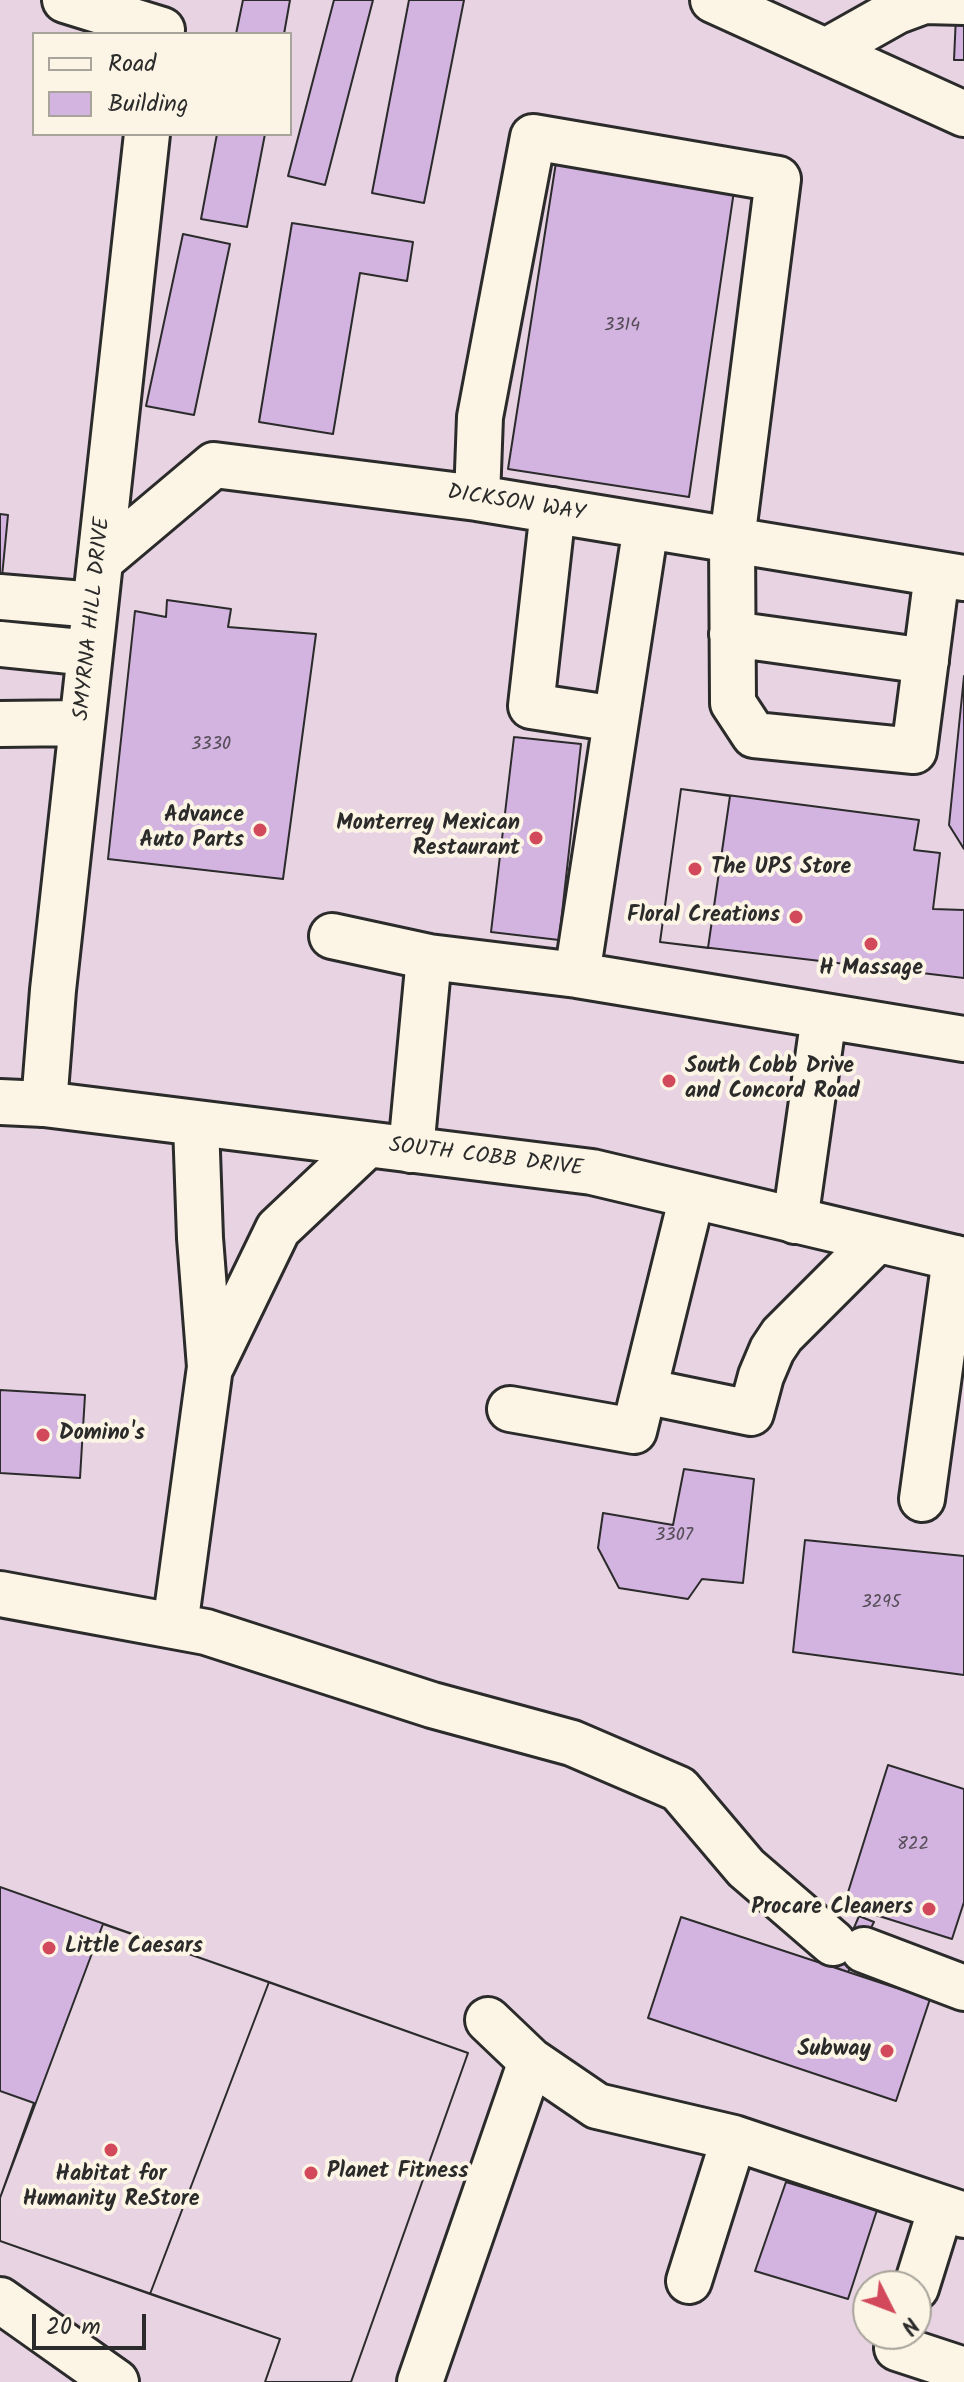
<!DOCTYPE html>
<html>
<head>
<meta charset="utf-8">
<style>
	body { margin:0 }
	#map { position:relative; width:964px; height:2382px; overflow:hidden; background:#f0e1e3; font-family:Kalam,sans-serif }
	canvas { display:block }
	.legend { position:absolute; left:32px; top:32px; width:260px; height:104px; box-sizing:border-box; background:#fcf5e5; border:2px solid #a8a49b; margin:0; padding:10px 14px; list-style:none; font-size:24px; color:#2b2b2b }
	.legend li { display:flex; align-items:center; gap:16px; height:40px }
	.legend b { width:40px; border:2px solid #a8a49b }
	.north { position:absolute; left:852px; top:2270px; width:80px; height:80px; box-sizing:border-box; background:#fcf5e5; border:2px solid #a8a49b; border-radius:50%; rotate:132deg; font-size:22px; font-weight:700; line-height:32px; text-align:center; color:#2b2b2b }
	.north::after { content:''; display:block; margin:auto; width:28px; height:36px; background:#d1495b; clip-path:polygon(50% 0,100% 100%,50% 72%,0 100%) }
	.scale { position:absolute; left:32px; top:2314px; width:114px; height:36px; box-sizing:border-box; border:4px solid #2b2b2b; border-top:0; padding-left:10px; font-size:24px; line-height:28px; white-space:nowrap; color:#2b2b2b; -webkit-text-stroke:6px #fcf5e5; paint-order:stroke }
</style>
</head>
<body>
<div id="map">
<canvas width="964" height="2382"></canvas>
<ul class="legend">
<li><b style="height:10px;background:#fcf5e5"></b>Road</li>
<li><b style="height:22px;background:#d3b3df"></b>Building</li>
</ul>
<div class="north">N</div>
<div class="scale">20 m</div>
</div>
<script>
const ctx = document.querySelector('canvas').getContext('2d');
ctx.lineJoin = 'round';
function paint(path, color) { ctx.fillStyle = color; ctx.fill(path, 'evenodd'); }
const shape = rows => new Path2D(rows.map(r => 'M' + r).join(''));
function strokePath(path, color, width, dash) { ctx.strokeStyle = color; ctx.lineWidth = width; ctx.lineCap = dash ? 'butt' : 'round'; ctx.setLineDash(dash || []); ctx.stroke(path); }
function write(font, color, halo, rows, align = 'center') {
  ctx.font = font + ' Kalam,sans-serif'; ctx.lineWidth = 8; ctx.setLineDash([]); ctx.textBaseline = 'middle'; ctx.strokeStyle = halo; ctx.fillStyle = color; for (const [text, x, y, turn = 0] of rows) {
    ctx.save(); ctx.translate(x, y); ctx.rotate((+turn || 0) * Math.PI / 180); ctx.textAlign = isNaN(turn) ? turn : align; if (halo) ctx.strokeText(text, 0, 0); ctx.fillText(text, 0, 0); ctx.restore();
  }
}
paint(shape([
	[0,0,964,0,964,2382,0,2382],
	[34,34,290,34,290,134,34,134],
	[868,2286,916,2286,916,2334,868,2334]
]), '#e7d3e2');
const building = shape([
	[243,0,290,0,284,34,236,34,243,0],
	[334,0,373,0,325,185,288,176,334,0],
	[409,0,464,0,424,203,372,193,409,0],
	[956,16,964,16,964,60,954,60,956,16],
	[217,134,265,134,247,227,201,219,217,134],
	[557,156,735,184,689,497,508,469,557,156],
	[292,223,413,242,407,281,360,273,333,434,259,422,292,223],
	[183,234,230,244,194,415,146,406,183,234],
	[0,514,8,515,1,587,0,586,0,514],
	[167,600,231,609,228,627,316,634,283,879,108,859,135,611,166,617,167,600],
	[964,676,964,849,949,825,964,676],
	[514,737,581,744,559,940,491,932,514,737],
	[681,789,919,820,914,850,940,853,933,909,964,910,964,978,660,942,681,789],
	[681,789,730,796,708,948,660,942,681,789],
	[0,1390,85,1395,80,1478,0,1473,0,1390],
	[684,1469,754,1479,743,1583,702,1579,688,1599,619,1588,598,1548,603,1513,673,1525,684,1469],
	[805,1540,964,1556,964,1675,793,1652,805,1540],
	[888,1765,964,1789,964,1902,952,1939,844,1905,888,1765],
	[0,1887,468,2053,351,2382,265,2382,280,2339,0,2241,0,2198,34,2103,0,2091,0,1887],
	[859,1916,874,1922,848,1972,837,1968,859,1916],
	[681,1917,930,1999,896,2101,648,2018,681,1917],
	[103,1924,269,1982,150,2294,0,2241,0,2198,103,1924],
	[269,1982,468,2053,351,2382,265,2382,280,2339,150,2294,269,1982],
	[786,2182,877,2210,848,2299,755,2271,786,2182]
]);
paint(building, '#d3b3df');
strokePath(building, '#2b2b2b', 2);
const minor = shape([
	[65,0,162,30],
	[713,0,964,114],
	[826,51,897,11,924,1,964,2],
	[477,498,480,417,533,137,778,179,732,540,733,703,754,735,914,751,937,574],
	[553,510,531,706,616,719],
	[100,561,214,465,477,498,964,578],
	[0,597,95,605],
	[732,634,926,661],
	[0,644,90,653],
	[0,724,82,723],
	[332,936,429,957,577,975,646,526],
	[577,975,964,1039],
	[44,1104,53,990,147,134],
	[411,1150,429,957],
	[795,1221,824,1016],
	[212,1365,278,1229,367,1145],
	[644,1391,751,1413,761,1376,772,1350,782,1335,877,1240],
	[510,1409,634,1431,692,1196],
	[922,1499,955,1258],
	[0,1594,206,1632,432,1705,572,1743,679,1789,746,1868,833,1943],
	[175,1626,210,1367,200,1238,196,1124],
	[864,1950,964,1988],
	[488,2020,531,2061,597,2106,734,2138],
	[689,2281,734,2138,964,2215],
	[916,2288,941,2208],
	[0,2300,116,2382],
	[901,2334,897,2348,964,2370],
	[420,2382,531,2061]
]);
const major = shape([
	[0,1102,44,1104,592,1172,964,1260]
]);
strokePath(minor, '#2b2b2b', 50);
strokePath(major, '#2b2b2b', 50);
strokePath(minor, '#fcf5e5', 44);
strokePath(major, '#fcf5e5', 44);
for (const [x, y, r, color] of [
	[260,830,8,"#d1495b"],
	[536,838,8,"#d1495b"],
	[695,869,8,"#d1495b"],
	[796,917,8,"#d1495b"],
	[871,944,8,"#d1495b"],
	[669,1081,8,"#d1495b"],
	[43,1435,8,"#d1495b"],
	[929,1909,8,"#d1495b"],
	[49,1948,8,"#d1495b"],
	[887,2051,8,"#d1495b"],
	[111,2150,8,"#d1495b"],
	[311,2173,8,"#d1495b"]
]) { const dot = new Path2D(); dot.arc(x, y, r, 0, 2 * Math.PI); ctx.fillStyle = color; ctx.fill(dot); strokePath(dot, '#fcf5e5', 3); }
write('18px', '#554d58', null, [
	["3314",622,327],
	["3330",211,746],
	["3307",674,1537],
	["3295",881,1604],
	["822",913,1846]
]);
write('22px', '#2b2b2b', '#fcf5e5', [
	["DICKSON WAY",516,505,9],
	["SMYRNA HILL DRIVE",94,619,-84],
	["SOUTH COBB DRIVE",486,1159,7]
]);
write('bold 22px', '#2b2b2b', '#fcf5e5', [
	["Advance",244,817],
	["Auto Parts",244,842],
	["Monterrey Mexican",520,825],
	["Restaurant",520,850],
	["The UPS Store",711,869,"left"],
	["Floral Creations",780,917],
	["H Massage",871,970,"center"],
	["South Cobb Drive",685,1068,"left"],
	["and Concord Road",685,1093,"left"],
	["Domino's",59,1435,"left"],
	["Procare Cleaners",913,1909],
	["Little Caesars",65,1948,"left"],
	["Subway",871,2051],
	["Planet Fitness",327,2173,"left"],
	["Habitat for",111,2176,"center"],
	["Humanity ReStore",111,2201,"center"]
], 'right');
</script>
</body>
</html>
